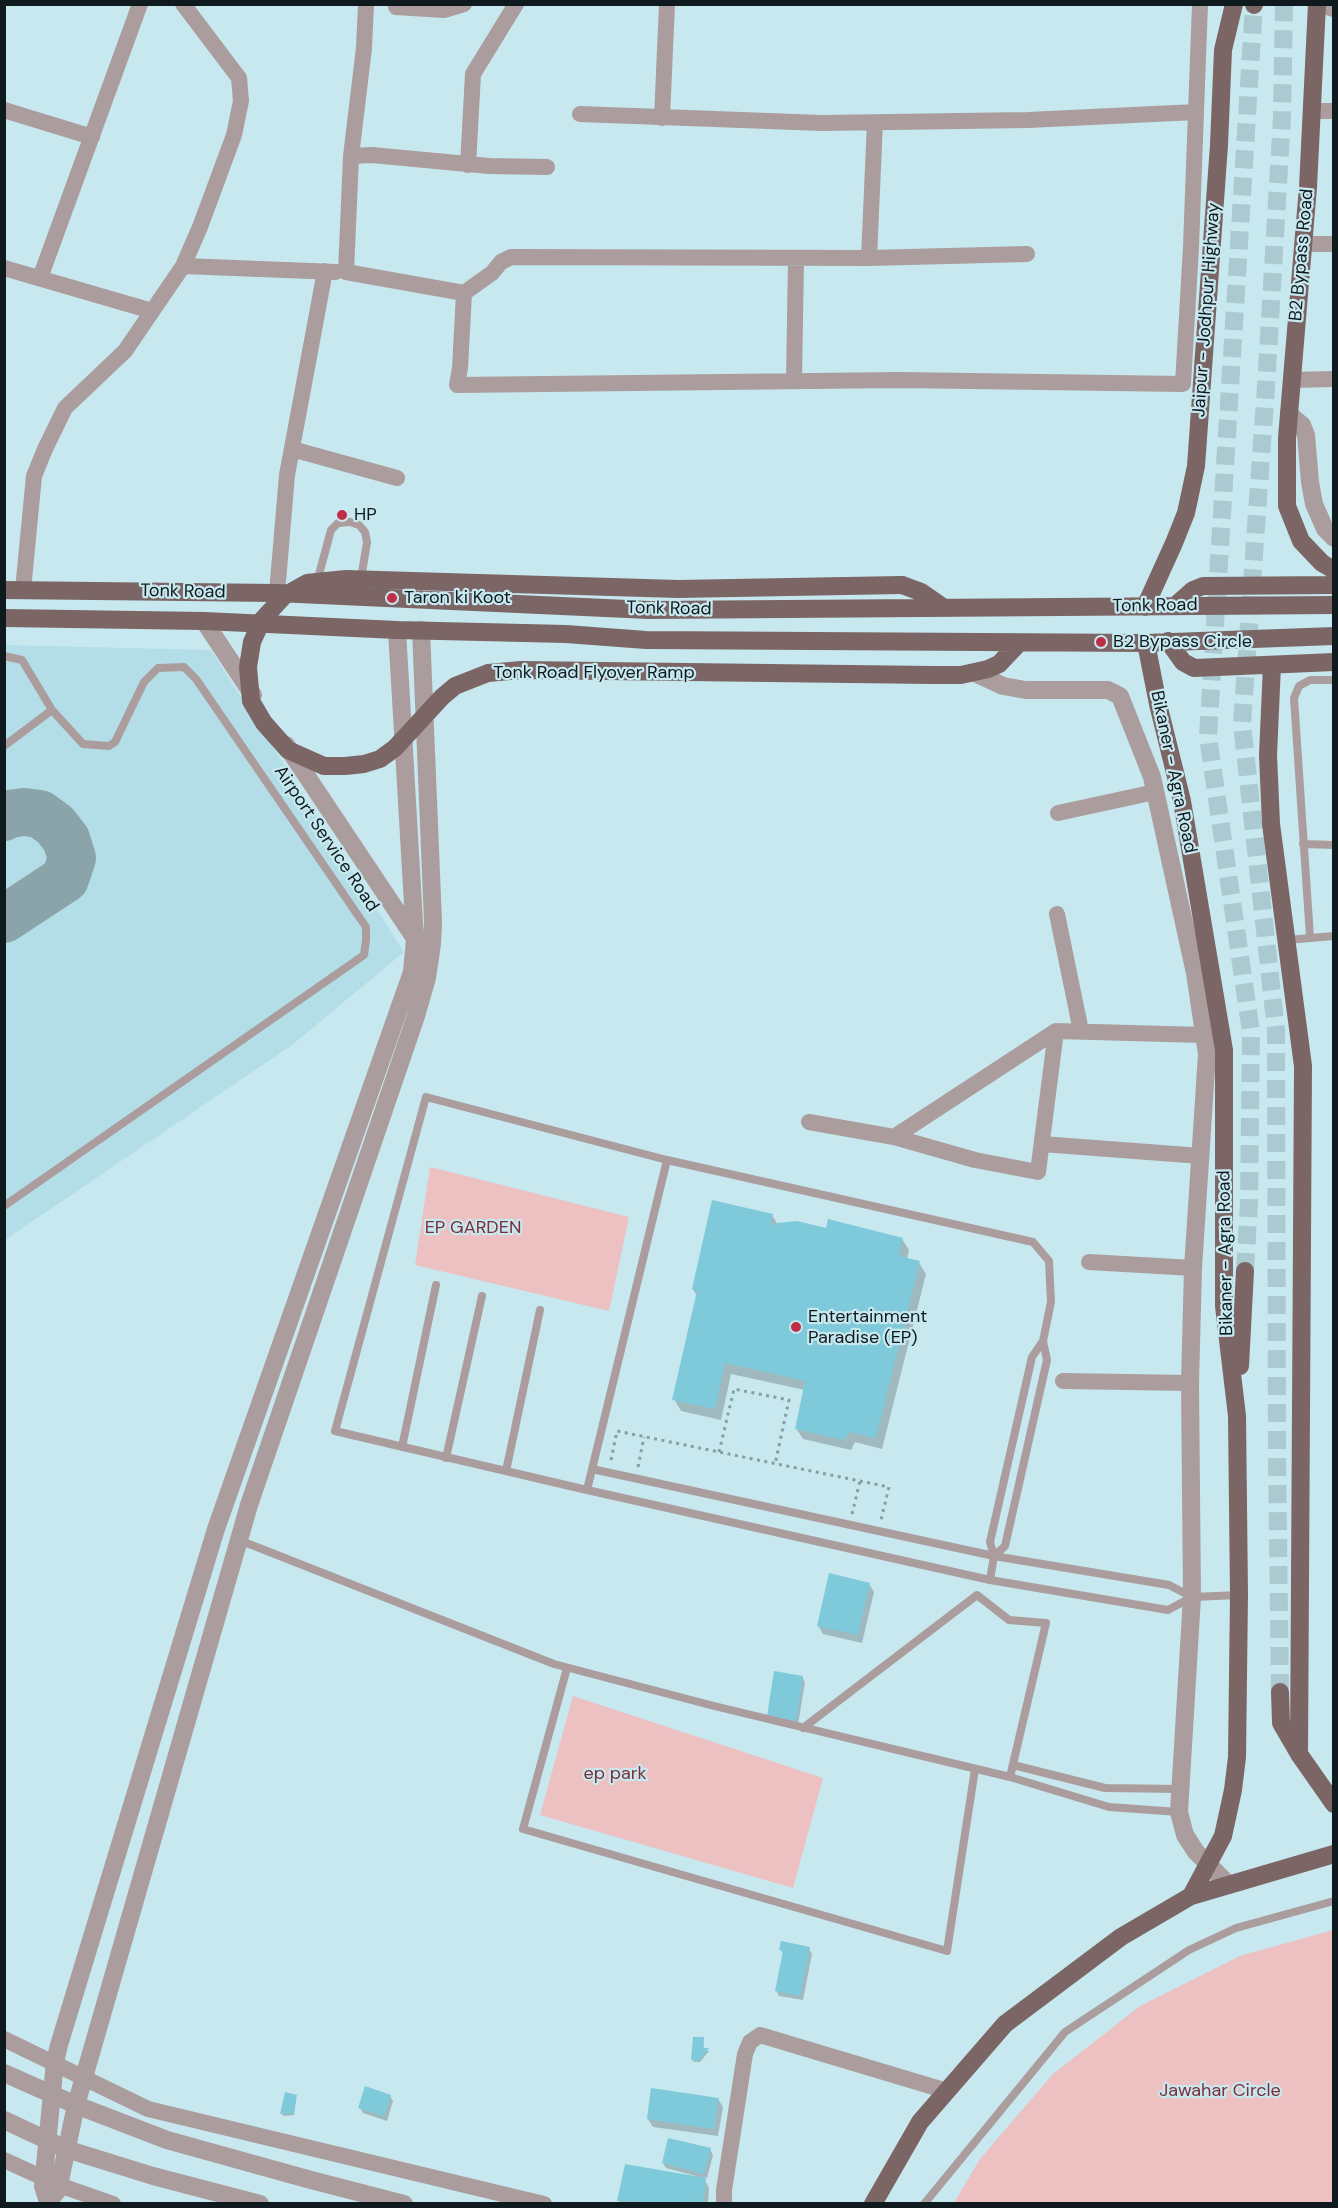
<!DOCTYPE html>
<html>
<head>
<meta charset="utf-8">
<style>
	body { margin:0 }
	#map { position:relative; width:1338px; height:2208px; overflow:hidden; background:#c7e8ef; font-family:"DM Sans",sans-serif }
	canvas { display:block }
	.frame { position:absolute; inset:0; border:6px solid #0e1a1d; pointer-events:none }
</style>
</head>
<body>
<div id="map">
<canvas width="1338" height="2208"></canvas>
<div class="frame"></div>
</div>
<script>
const ctx = document.querySelector('canvas').getContext('2d');
ctx.lineJoin = 'round';
function paint(path, color) { ctx.fillStyle = color; ctx.fill(path, 'evenodd'); }
const shape = rows => new Path2D(rows.map(r => 'M' + r).join(''));
function strokePath(path, color, width, dash) { ctx.strokeStyle = color; ctx.lineWidth = width; ctx.lineCap = dash ? 'butt' : 'round'; ctx.setLineDash(dash || []); ctx.stroke(path); }
function write(font, color, halo, rows, align = 'center') {
  ctx.font = font + ' "DM Sans",sans-serif'; ctx.lineWidth = 4.5; ctx.setLineDash([]); ctx.textBaseline = 'middle'; ctx.strokeStyle = halo; ctx.fillStyle = color; for (const [text, x, y, turn = 0] of rows) {
    ctx.save(); ctx.translate(x, y); ctx.rotate((+turn || 0) * Math.PI / 180); ctx.textAlign = isNaN(turn) ? turn : align; if (halo) ctx.strokeText(text, 0, 0); ctx.fillText(text, 0, 0); ctx.restore();
  }
}
paint(shape([
	[5,645,211,650,404,952,292,1045,5,1240]
]), '#b4dee7');
paint(shape([
	[430,1167,629,1217,609,1311,415,1265],
	[573,1696,823,1778,793,1888,540,1815],
	[1333,1930,1333,2203,954,2203,980,2159,1053,2074,1140,2006,1240,1956]
]), '#edc0c1');
paint(shape([
	[772,1215,778,1225,902,1239,909,1250,907,1259,919,1263,926,1274,882,1449,855,1442,851,1450,803,1439,796,1428,805,1390,731,1374,721,1420,681,1411,674,1399,697,1296,693,1289],
	[869,1584,874,1592,862,1643,823,1634,818,1625],
	[802,1677,805,1682,798,1725,771,1721],
	[809,1949,812,1954,803,2000,779,1996,776,1990,784,1955,781,1950],
	[703,2039,704,2049,709,2051,700,2062,694,2062,693,2060],
	[390,2096,393,2101,387,2121,363,2113,360,2108],
	[296,2097,294,2115,283,2116,282,2114],
	[718,2099,723,2107,718,2136,653,2127,648,2119],
	[710,2149,713,2155,707,2178,703,2177,709,2188,708,2204,620,2204,619,2201,696,2178,696,2176,666,2168,663,2163]
]), '#0003');
strokePath(shape([
	[4,817,9,814,24,812,40,814,55,825,66,839,72,858,65,879,4,919]
]), '#8aa4a9', 48);
paint(shape([
	[712,1200,773,1214,770,1226,777,1223,797,1221,826,1228,828,1219,903,1238,899,1256,920,1261,876,1438,849,1432,844,1440,795,1429,805,1381,725,1363,715,1409,672,1400,697,1291,692,1289],
	[829,1573,870,1583,858,1635,817,1626],
	[774,1671,803,1676,796,1721,767,1716],
	[781,1941,810,1947,800,1996,775,1991,783,1951,779,1950],
	[693,2037,704,2037,703,2048,709,2048,699,2061,691,2060],
	[365,2086,391,2095,384,2116,358,2108],
	[651,2088,719,2098,714,2129,647,2119],
	[285,2092,297,2095,294,2113,280,2114],
	[668,2138,711,2148,704,2174,662,2163],
	[625,2164,706,2178,703,2204,617,2201]
]), '#7ecada');
strokePath(shape([
	[1245,1271,1249,1203,1251,1032,1208,737,1254,5],
	[1280,1692,1277,1457,1276,1030,1242,724,1266,387,1282,117,1284,4]
]), '#abc9d0', 18, [18, 9]);
strokePath(shape([
	[719,1452,734,1389,789,1400,775,1464],
	[611,1460,617,1431,889,1487,881,1520],
	[638,1467,644,1437],
	[852,1514,860,1481]
]), '#859ea4', 3, [3, 4.5]);
strokePath(shape([
	[317,582,331,530,338,523,350,522,359,525,365,532,367,542,361,579],
	[4,656,22,660,52,710,83,744,109,746,115,742,144,682,158,668,184,667,196,679,366,927,366,940,364,955,4,1206],
	[4,746,52,710],
	[1303,844,1334,845],
	[1310,937,1294,698,1299,686,1310,680,1334,680],
	[1287,940,1334,936],
	[1043,1341,1051,1302,1049,1261,1033,1242,667,1160,426,1097,335,1431,587,1490,990,1580,1168,1610,1192,1597,1239,1595],
	[402,1447,436,1285],
	[446,1458,482,1296],
	[592,1469,994,1556,1169,1585,1192,1597],
	[506,1471,540,1310],
	[587,1490,667,1160],
	[239,1540,554,1664,714,1706,1010,1777,1109,1807,1179,1812],
	[990,1580,994,1556,990,1542,1032,1357,1043,1341,1047,1360,1005,1546,994,1556],
	[567,1668,523,1829,947,1951,975,1769],
	[803,1728,977,1595,1009,1620,1046,1623,1010,1777],
	[1013,1765,1105,1788,1180,1789],
	[924,2204,1065,2032,1189,1950,1236,1928,1334,1901]
]), '#ab9d9d', 8);
strokePath(shape([
	[366,4,364,48,351,156,372,155,489,166,547,167],
	[398,4,396,7,444,10,464,4],
	[1318,4,1334,9],
	[4,110,92,137],
	[1312,111,1334,111],
	[580,114,822,123,1028,120,1196,112],
	[662,118,667,4],
	[351,156,346,272,464,293,460,368,457,385,899,380,1183,384,1191,247,1200,4],
	[468,165,473,74,516,4],
	[1303,244,1334,244],
	[869,258,875,122],
	[183,266,336,272],
	[4,268,152,311],
	[40,278,140,4],
	[464,293,492,273,501,262,511,257,869,258,1027,254],
	[1291,380,1334,379],
	[794,381,796,258],
	[292,449,397,478],
	[23,590,34,476,45,449,65,408,125,351,183,266,200,227,234,135,241,101,239,78,183,4],
	[277,593,287,475,325,271],
	[1058,813,1155,792],
	[1057,914,1081,1031],
	[809,1122,894,1137,1056,1031,1204,1035],
	[894,1137,975,1160,1038,1172,1056,1031],
	[1042,1144,1201,1156],
	[1089,1262,1193,1268],
	[1063,1381,1190,1383],
	[4,2039,148,2109,544,2204],
	[4,2160,59,2185,113,2204],
	[724,2204,724,2190,745,2054,750,2042,760,2035,947,2091]
]), '#ab9d9d', 16);
strokePath(shape([
	[1289,414,1302,425,1306,435,1310,482,1314,504,1325,529,1334,538],
	[204,621,253,695],
	[975,673,1003,686,1026,690,1108,690,1120,696,1152,777,1195,973,1207,1054,1193,1268,1190,1383,1192,1597,1179,1812,1185,1835,1196,1852,1229,1885],
	[286,745,414,937],
	[4,2073,76,2105,167,2140,311,2180,404,2204],
	[4,2120,66,2149,153,2176,260,2204],
	[48,2202,43,2186,55,2062,59,2045,216,1529,412,972,415,939,397,630],
	[48,2202,58,2190,76,2105,249,1505,416,1016,427,978,432,944,433,922,421,630]
]), '#ab9d9d', 18);
strokePath(shape([
	[1317,4,1308,187,1287,438,1287,506,1301,541,1322,563,1334,570],
	[1254,5,1254,4],
	[902,585,921,592,944,608],
	[4,590,277,593,649,610,1334,605],
	[1176,605,1193,590,1203,586,1334,585],
	[1145,607,1174,543,1186,513,1196,466,1219,145,1223,50,1234,4],
	[4,618,204,621,397,630,566,634,646,640,1146,643,1334,636],
	[1168,641,1183,662,1194,668,1334,662],
	[1146,643,1158,704,1182,801,1224,1050,1224,1306,1237,1416,1239,1595,1237,1757,1233,1790,1223,1836,1191,1896],
	[1272,665,1268,755,1271,824,1303,1066,1299,1754],
	[932,675,961,675,988,669,999,664,1019,643],
	[1240,1366,1245,1271],
	[1280,1692,1281,1723,1299,1754,1334,1804],
	[873,2204,920,2122,1005,2024,1121,1937,1191,1896,1334,1854]
]), '#7c6565', 18);
strokePath(shape([
	[902,585,678,589,346,579,307,583,284,596,262,620,252,642,248,667,251,701,264,723,288,750,324,766,345,766,364,764,380,759,395,748,442,697,455,686,488,673,521,670,932,675]
]), '#7c6565', 18);
for (const [x, y, r, color] of [
	[342,515,6,"#be2e46"],
	[392,598,6,"#be2e46"],
	[1101,642,6,"#be2e46"],
	[796,1327,6,"#be2e46"]
]) { const dot = new Path2D(); dot.arc(x, y, r, 0, 2 * Math.PI); ctx.fillStyle = color; ctx.fill(dot); strokePath(dot, '#c7e8ef', 2); }
write('18px', '#0e1a1d', '#c7e8ef', [
	["B2 Bypass Road",1302,255,-85],
	["Jaipur - Jodhpur Highway",1207,310,-86],
	["Tonk Road",183,592,1],
	["Tonk Road",1155,606,-1],
	["Tonk Road",669,609,1],
	["Tonk Road Flyover Ramp",594,673],
	["Bikaner - Agra Road",1173,772,78],
	["Airport Service Road",326,839,56],
	["Bikaner - Agra Road",1226,1253,-91]
]);
write('18px', '#0e1a1d', '#c7e8ef', [
	["HP",354,515],
	["Taron ki Koot",404,598],
	["B2 Bypass Circle",1113,642],
	["Entertainment",808,1317],
	["Paradise (EP)",808,1338]
], 'left');
write('18px', '#7d2e37', '#c7e8ef', [
	["EP GARDEN",473,1228],
	["ep park",615,1774],
	["Jawahar Circle",1220,2091]
]);
</script>
</body>
</html>
